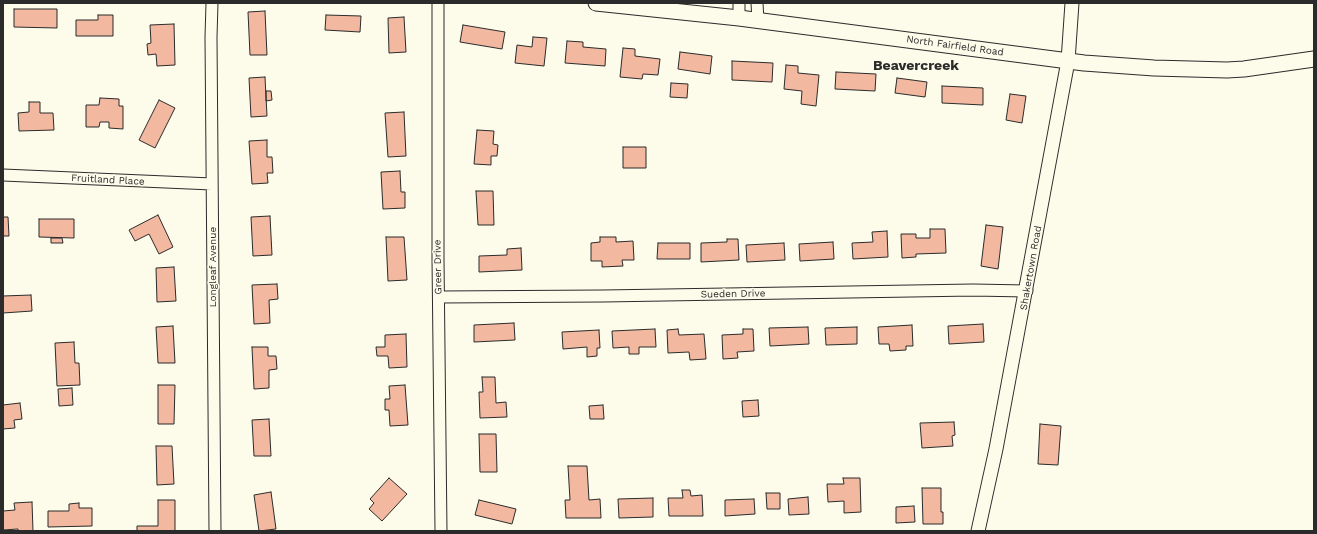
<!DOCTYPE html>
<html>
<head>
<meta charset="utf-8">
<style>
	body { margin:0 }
	#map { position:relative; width:1317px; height:534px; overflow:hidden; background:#fdfbea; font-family:"Work Sans",sans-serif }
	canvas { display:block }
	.frame { position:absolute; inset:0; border:4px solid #2b2b2b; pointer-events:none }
</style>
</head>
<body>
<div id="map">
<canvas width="1317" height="534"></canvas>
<div class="frame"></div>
</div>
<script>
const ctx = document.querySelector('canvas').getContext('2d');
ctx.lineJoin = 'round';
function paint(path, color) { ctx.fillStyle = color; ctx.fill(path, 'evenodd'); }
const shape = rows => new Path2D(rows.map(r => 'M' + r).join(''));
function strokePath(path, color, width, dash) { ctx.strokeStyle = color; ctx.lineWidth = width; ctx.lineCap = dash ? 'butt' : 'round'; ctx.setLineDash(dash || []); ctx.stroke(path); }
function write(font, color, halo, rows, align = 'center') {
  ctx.font = font + ' "Work Sans",sans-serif'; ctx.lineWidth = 3; ctx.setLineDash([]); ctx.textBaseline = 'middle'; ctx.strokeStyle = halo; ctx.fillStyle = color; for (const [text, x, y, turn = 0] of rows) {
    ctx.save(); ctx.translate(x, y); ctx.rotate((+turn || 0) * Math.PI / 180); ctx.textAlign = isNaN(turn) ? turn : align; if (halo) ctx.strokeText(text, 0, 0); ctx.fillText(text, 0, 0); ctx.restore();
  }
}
const building = shape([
	[14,9,57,9,57,28,14,27,14,9],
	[265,11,267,55,250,55,248,12,265,11],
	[98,15,113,15,113,36,76,36,76,20,98,20,98,15],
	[326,15,361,16,360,32,325,30,326,15],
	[404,17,406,52,389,53,388,18,404,17],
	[174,24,175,65,157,66,156,54,148,55,147,44,151,43,150,25,174,24],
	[463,25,505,32,502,49,460,42,463,25],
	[533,37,547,38,544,66,515,63,517,45,532,47,533,37],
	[567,41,583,42,583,47,606,49,605,66,565,63,567,41],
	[623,48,635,49,635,56,660,59,658,75,643,74,642,79,620,77,623,48],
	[680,52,712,56,710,74,678,69,680,52],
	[732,61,773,63,772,82,732,80,732,61],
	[786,65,798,66,798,73,819,75,816,106,801,104,802,91,784,89,786,65],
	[836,72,876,74,875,91,835,89,836,72],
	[265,77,267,116,251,117,249,78,265,77],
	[897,78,927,82,925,97,895,93,897,78],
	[671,83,688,84,687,98,670,97,671,83],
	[942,86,983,88,983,105,942,103,942,86],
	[266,91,271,91,272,100,266,101,266,91],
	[1010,94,1026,96,1022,123,1006,120,1010,94],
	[100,98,119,99,119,106,123,106,123,129,109,128,109,122,100,122,99,127,86,127,86,105,99,105,100,98],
	[159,100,175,108,155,148,139,140,159,100],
	[29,102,40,102,40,113,53,113,54,130,19,131,18,113,29,112,29,102],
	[404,112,406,156,388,157,385,113,404,112],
	[477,130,494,131,493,144,498,145,497,156,491,156,491,165,474,164,477,130],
	[267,140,267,157,272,157,273,173,267,173,268,183,252,184,249,141,267,140],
	[623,147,646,147,646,168,623,168,623,147],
	[400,171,401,192,405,192,405,208,383,209,381,172,400,171],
	[476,191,493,191,494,225,478,225,476,191],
	[158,215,173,247,159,254,149,234,135,241,129,230,158,215],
	[270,216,272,255,253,256,251,217,270,216],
	[3,217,8,217,9,236,3,236,3,217],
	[39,219,74,219,74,238,39,237,39,219],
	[986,225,1003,227,998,269,981,266,986,225],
	[930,229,945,229,946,253,916,254,916,257,902,258,901,234,916,234,916,238,930,238,930,229],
	[887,231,888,257,853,259,852,243,873,242,872,232,887,231],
	[386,237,404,237,407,280,388,281,386,237],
	[600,237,616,237,616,242,633,241,634,260,622,260,623,266,602,267,602,261,591,261,591,243,600,242,600,237],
	[51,238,62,238,63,243,51,243,51,238],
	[727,239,738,239,739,260,701,262,701,243,727,242,727,239],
	[833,242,834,259,800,261,799,244,833,242],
	[658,243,690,243,690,259,657,259,658,243],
	[784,243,785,260,747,262,746,245,784,243],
	[521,248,522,270,479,272,479,256,507,255,507,249,521,248],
	[174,267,176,301,157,302,156,268,174,267],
	[277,284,278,299,269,300,270,323,254,324,252,285,277,284],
	[31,295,32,311,3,313,3,296,31,295],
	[514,323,515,340,474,342,474,325,514,323],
	[983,324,984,342,949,344,948,326,983,324],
	[912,325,913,346,906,346,906,350,890,351,889,344,879,344,878,327,912,325],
	[173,326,175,363,158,363,156,327,173,326],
	[808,327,809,344,770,346,769,328,808,327],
	[857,327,857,344,826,345,825,328,857,327],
	[655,329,656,347,639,347,639,354,629,354,629,347,613,348,612,331,655,329],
	[678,329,679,335,704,334,706,359,690,360,689,352,668,353,667,330,678,329],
	[743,329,753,329,754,351,737,352,738,358,723,359,722,335,743,334,743,329],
	[599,330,600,348,597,348,597,356,587,357,587,347,563,349,562,332,599,330],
	[406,334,407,367,389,368,388,356,377,356,376,347,385,347,385,335,406,334],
	[74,342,75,363,79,363,80,385,57,386,55,343,74,342],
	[252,347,268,347,268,356,276,356,277,369,269,370,269,388,254,389,252,347],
	[482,377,495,377,496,403,506,402,507,417,480,418,479,392,483,392,482,377],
	[158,385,175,385,174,424,158,424,158,385],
	[405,385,408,425,390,426,389,410,385,410,385,399,390,399,389,386,405,385],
	[72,388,73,405,59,406,58,389,72,388],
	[758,400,759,416,743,417,742,401,758,400],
	[20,403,22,419,14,420,15,428,3,429,3,405,20,403],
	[603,405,604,419,590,419,589,406,603,405],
	[269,419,271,456,254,456,252,420,269,419],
	[954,422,955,435,952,436,953,446,922,448,920,423,954,422],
	[1040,424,1061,426,1058,465,1038,464,1040,424],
	[479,434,496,434,497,472,480,472,479,434],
	[156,446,172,446,174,484,157,485,156,446],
	[568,466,587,466,589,500,600,499,601,518,566,518,565,500,570,500,568,466],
	[389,478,407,494,382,521,369,509,374,503,370,499,389,478],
	[843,478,860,478,861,512,844,513,844,501,828,502,827,484,844,484,843,478],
	[922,488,941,488,941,512,943,512,943,524,923,524,922,488],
	[682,490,690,490,691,496,702,495,703,516,669,516,668,498,683,498,682,490],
	[271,492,276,529,259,531,254,495,271,492],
	[766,493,780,493,780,509,767,509,766,493],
	[808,497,809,514,789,515,788,499,808,497],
	[653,498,653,517,619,518,618,499,653,498],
	[754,499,755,514,725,516,725,500,754,499],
	[158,500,175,500,175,531,137,531,137,526,158,526,158,500],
	[479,500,516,509,512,524,475,515,479,500],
	[32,502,33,531,18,531,18,529,3,530,3,511,15,510,14,503,32,502],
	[79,503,79,508,92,508,92,526,48,527,48,511,69,511,69,504,79,503],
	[914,506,915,522,896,523,896,507,914,506]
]);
paint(building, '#f2b8a0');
strokePath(building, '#2b2b2b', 1);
const minor = shape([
	[212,3,211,37,215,531],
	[438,3,438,259,441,531],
	[757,3,758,21],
	[739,18,739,3],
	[3,175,212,184],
	[439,297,603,296,973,290,1027,291]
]);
const tertiary = shape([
	[978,531,996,449,1068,61,1072,3]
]);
const secondary = shape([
	[596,3,739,18,1084,63,1154,68,1227,70,1244,69,1314,59]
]);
strokePath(minor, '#2b2b2b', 13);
strokePath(tertiary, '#2b2b2b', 15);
strokePath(secondary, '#2b2b2b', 17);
strokePath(minor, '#fdfbea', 11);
strokePath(tertiary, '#fdfbea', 13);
strokePath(secondary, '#fdfbea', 15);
write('10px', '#2b2b2b', '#fdfbea', [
	["North Fairfield Road",955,46,8],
	["Fruitland Place",108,180,3],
	["Longleaf Avenue",213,267,-90],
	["Greer Drive",438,267,-91],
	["Shakertown Road",1031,268,-80],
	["Sueden Drive",733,294,-1]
]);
write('bold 14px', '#2b2b2b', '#fdfbea', [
	["Beavercreek",916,66]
]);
</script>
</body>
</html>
